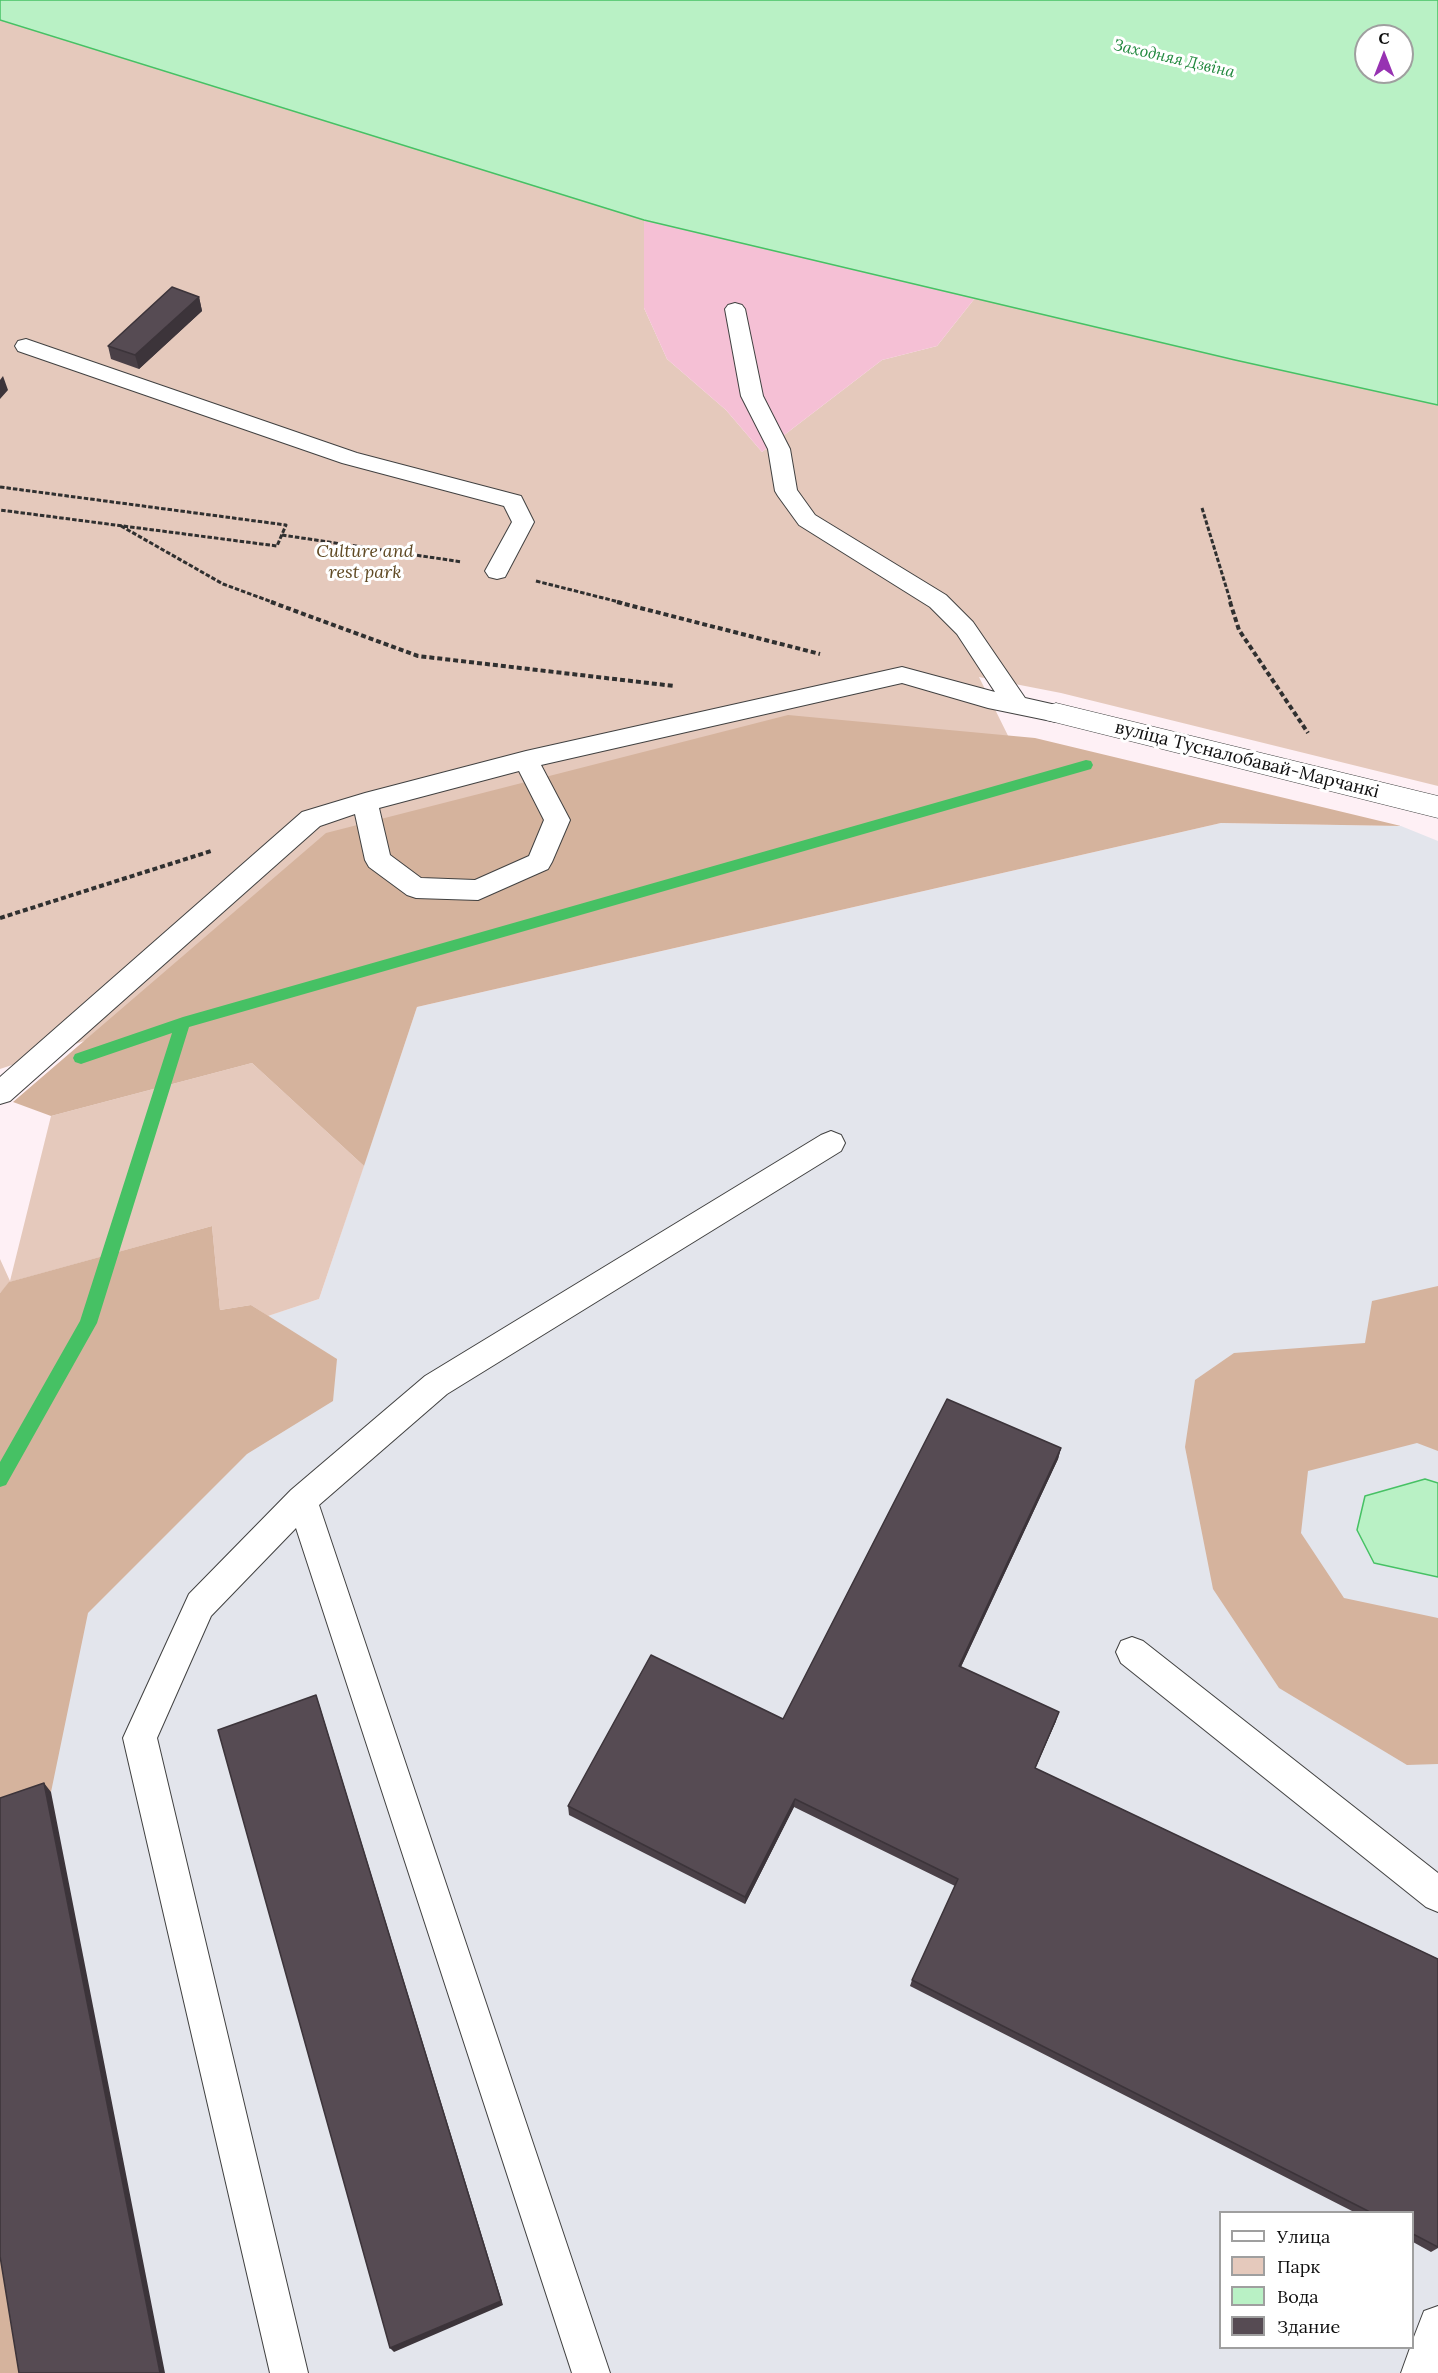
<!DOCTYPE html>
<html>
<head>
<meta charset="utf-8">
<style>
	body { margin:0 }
	#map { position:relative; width:1438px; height:2373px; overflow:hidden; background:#fef0f5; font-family:Lora,serif }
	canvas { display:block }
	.legend { position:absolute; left:1219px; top:2211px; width:195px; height:138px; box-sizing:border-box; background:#fff; border:2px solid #9f9f9f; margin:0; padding:8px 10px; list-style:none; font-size:18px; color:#0e0e0e }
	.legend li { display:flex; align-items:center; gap:12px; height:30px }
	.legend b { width:30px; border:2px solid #9f9f9f }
	.north { position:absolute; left:1354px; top:24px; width:60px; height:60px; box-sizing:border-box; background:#fff; border:2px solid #9f9f9f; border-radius:50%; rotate:0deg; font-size:16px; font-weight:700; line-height:24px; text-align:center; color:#0e0e0e }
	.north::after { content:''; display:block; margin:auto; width:21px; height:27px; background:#9732b2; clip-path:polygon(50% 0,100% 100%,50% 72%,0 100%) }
</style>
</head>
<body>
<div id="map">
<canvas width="1438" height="2373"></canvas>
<ul class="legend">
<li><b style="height:8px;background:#fff"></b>Улица</li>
<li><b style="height:16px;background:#e5c9bc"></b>Парк</li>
<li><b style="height:16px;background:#b9f1c5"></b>Вода</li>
<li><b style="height:16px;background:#564b53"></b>Здание</li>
</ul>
<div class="north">С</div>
</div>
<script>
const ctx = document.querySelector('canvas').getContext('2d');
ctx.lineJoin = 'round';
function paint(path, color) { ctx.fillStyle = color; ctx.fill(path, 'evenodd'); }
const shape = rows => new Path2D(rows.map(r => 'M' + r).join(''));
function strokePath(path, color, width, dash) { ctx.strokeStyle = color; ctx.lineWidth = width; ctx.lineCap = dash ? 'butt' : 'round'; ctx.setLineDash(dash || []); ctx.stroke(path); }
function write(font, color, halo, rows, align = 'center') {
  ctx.font = font + ' Lora,serif'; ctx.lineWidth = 6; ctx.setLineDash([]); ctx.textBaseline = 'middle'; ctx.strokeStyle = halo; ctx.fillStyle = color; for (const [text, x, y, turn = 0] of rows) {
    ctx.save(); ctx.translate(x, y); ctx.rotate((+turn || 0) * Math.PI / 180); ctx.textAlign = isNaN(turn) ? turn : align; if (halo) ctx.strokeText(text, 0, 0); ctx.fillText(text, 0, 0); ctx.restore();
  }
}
paint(shape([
	[1221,823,1401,826,1438,841,1438,2373,0,2373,0,1621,204,1337,319,1299,417,1007],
	[1220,2212,1412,2212,1412,2348,1220,2348]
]), '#e3e5ec');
paint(shape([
	[0,20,644,220,644,308,667,359,726,410,762,452,882,360,937,346,975,298,1438,405,1438,786,1061,693,979,677,1020,760,693,839,0,1069],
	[252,1063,364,1166,319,1299,268,1316,251,1305,220,1310,212,1226,10,1282,0,1293,0,1259,10,1281,51,1116]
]), '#e5c9bc');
paint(shape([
	[788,715,1035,738,1401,826,1221,823,417,1007,364,1166,252,1063,51,1116,13,1102,326,833],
	[212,1226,220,1310,251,1305,337,1359,333,1401,247,1454,88,1613,51,1792,0,1808,0,1293,9,1282],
	[1438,1286,1438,1451,1417,1443,1308,1471,1301,1533,1344,1598,1438,1618,1438,1764,1407,1765,1279,1688,1213,1589,1185,1447,1195,1380,1234,1353,1365,1343,1372,1301],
	[0,2215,26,2373,0,2373]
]), '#d5b39d');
paint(shape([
	[644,220,975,298,937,346,882,360,762,452,726,410,667,359,644,308]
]), '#f5c0d5');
const water = shape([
	[0,0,1438,0,1438,405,1235,360,644,220,0,20,0,0],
	[1366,36,1402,36,1402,72,1366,72,1366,36],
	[1425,1479,1438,1483,1438,1577,1374,1563,1357,1530,1365,1496,1425,1479]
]);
paint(water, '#b9f1c5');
strokePath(water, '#46c164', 1.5);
paint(shape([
	[1086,760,1091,761,1093,765,1091,769,189,1027,97,1323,6,1485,0,1487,0,1462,80,1321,172,1033,81,1064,75,1062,73,1058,75,1054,183,1017,1086,760]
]), '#46c164');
const lane = shape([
	[735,303,742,305,745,309,763,396,790,449,797,490,815,515,946,595,973,622,1025,698,1065,707,1068,713,1065,719,1056,722,988,708,902,683,541,765,570,820,552,862,548,869,478,900,416,898,407,895,369,867,365,860,355,814,320,826,10,1101,0,1104,0,1077,302,812,365,793,526,751,902,667,995,692,957,634,930,607,799,525,778,496,775,491,768,449,741,396,725,309,728,305,735,303],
	[519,771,544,820,529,856,475,880,421,878,390,855,379,808,519,771],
	[26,339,357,453,521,496,534,522,505,577,497,579,489,577,485,571,512,522,504,506,342,463,18,351,15,346,18,341,26,339],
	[831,1131,841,1135,845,1143,841,1151,447,1394,319,1505,610,2373,572,2373,296,1528,211,1616,157,1738,308,2373,270,2373,123,1738,128,1727,189,1594,291,1490,425,1376,821,1135,831,1131],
	[1132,1637,1143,1641,1438,1873,1438,1912,1426,1907,1121,1663,1116,1652,1121,1641,1132,1637],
	[1438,2306,1438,2373,1401,2373,1410,2348,1412,2348,1412,2342,1424,2311,1438,2306]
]);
const street = shape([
	[1056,703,1438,796,1438,818,1046,720,1042,713,1046,706,1056,703]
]);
strokePath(lane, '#414141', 2);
strokePath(street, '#414141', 1);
strokePath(shape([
	[0,487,286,525,277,546,0,510],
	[1202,508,1231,603],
	[121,526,223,584,275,603],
	[282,535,462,562],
	[536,581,623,603]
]), '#303030', 3, [4.5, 2]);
strokePath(shape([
	[271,602,418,656,674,686],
	[617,602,820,654],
	[1230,602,1239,630,1308,733],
	[0,918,211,851]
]), '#303030', 4, [5, 3]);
paint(lane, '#fff');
paint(street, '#fff');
paint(shape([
	[199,297,202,311,139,369,111,359,108,346],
	[1061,1448,1058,1459,961,1667,1056,1721,1035,1768,1438,1959,1438,2248,1431,2252,1413,2242,1413,2212,1354,2212,910,1986,912,1980,955,1886,794,1807,745,1904,569,1815,568,1806,783,1719]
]), '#4a4047');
paint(shape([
	[199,297,202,311,139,369,135,355],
	[3,376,8,390,0,399,0,380],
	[1061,1448,1058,1459,957,1675,959,1666],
	[316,1695,319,1704,503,2305,394,2352,390,2348],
	[1059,1712,1056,1721,1032,1776,1035,1768],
	[44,1783,51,1792,165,2373,160,2373],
	[795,1799,794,1807,745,1904,745,1897]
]), '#3c343a');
const building = shape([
	[172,287,199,297,135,355,108,346,172,287],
	[947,1399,1061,1448,959,1666,1059,1712,1035,1768,1438,1959,1438,2247,1413,2234,1413,2212,1370,2212,912,1980,958,1879,795,1799,745,1897,568,1806,651,1655,783,1719,947,1399],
	[316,1695,501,2301,390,2348,218,1730,316,1695],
	[44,1783,160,2373,19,2373,0,2256,0,1798,44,1783]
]);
paint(building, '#564b53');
strokePath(building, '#3c343a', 1.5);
write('italic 16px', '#20883d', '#fff', [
	["Заходняя Дзвіна",1174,59,13]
]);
write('italic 18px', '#604a24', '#fff', [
	["Culture and",365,552],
	["rest park",365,573]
]);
write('18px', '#0e0e0e', '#fff', [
	["вуліца Тусналобавай-Марчанкі",1247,760,14]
]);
</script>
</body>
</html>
